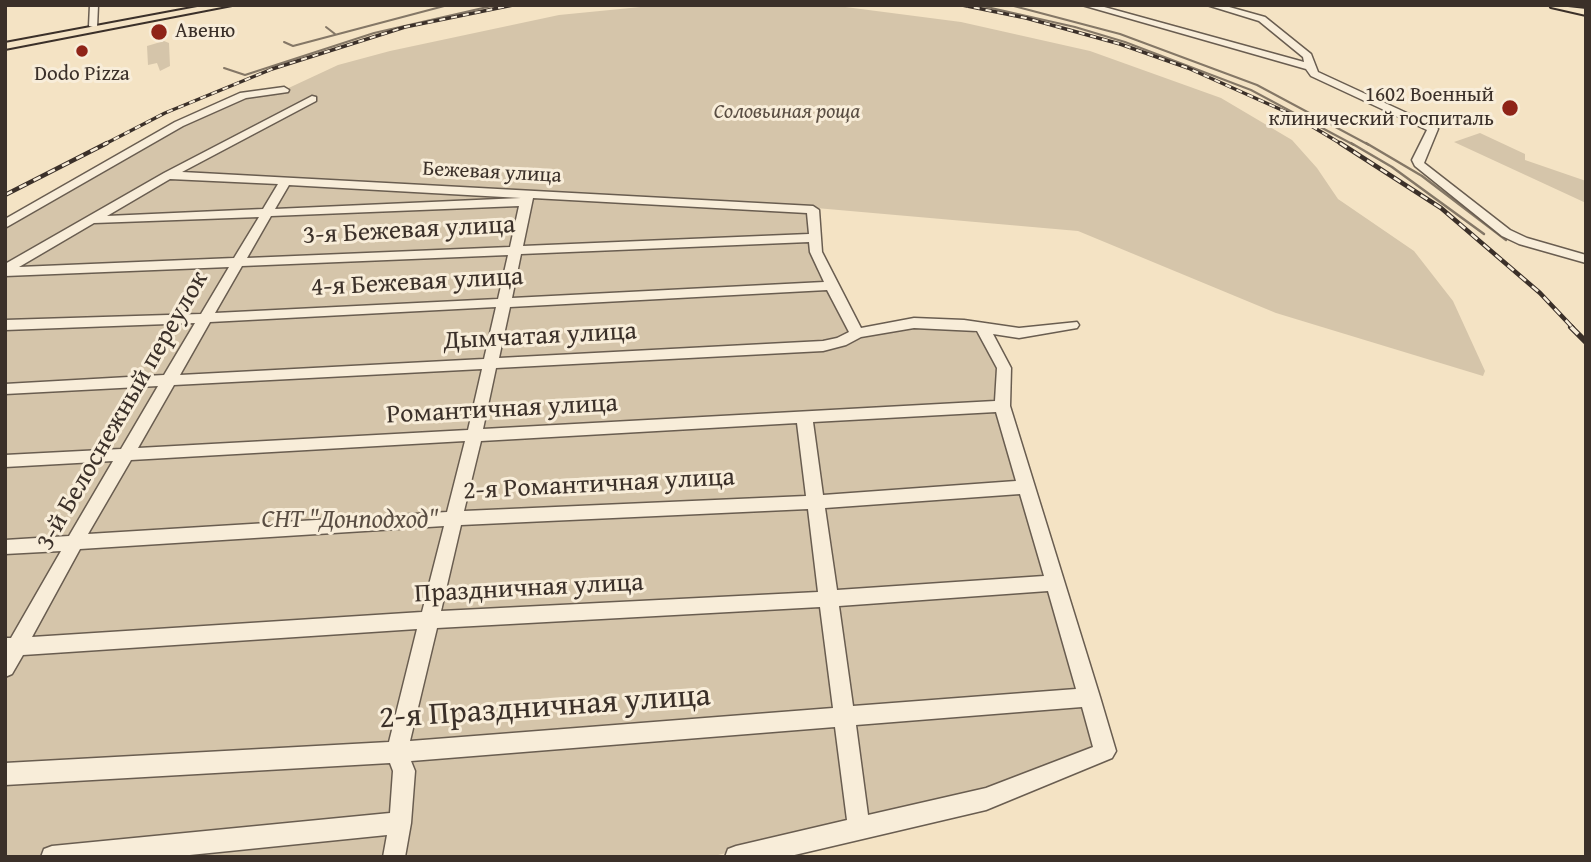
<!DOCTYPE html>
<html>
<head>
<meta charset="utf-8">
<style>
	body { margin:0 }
	#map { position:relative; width:1591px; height:862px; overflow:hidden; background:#f4e3c4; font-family:"Gentium Book Plus",serif }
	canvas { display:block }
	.frame { position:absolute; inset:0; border:7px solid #3b3029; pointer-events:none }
</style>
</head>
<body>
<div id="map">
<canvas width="1591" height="862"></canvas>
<div class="frame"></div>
</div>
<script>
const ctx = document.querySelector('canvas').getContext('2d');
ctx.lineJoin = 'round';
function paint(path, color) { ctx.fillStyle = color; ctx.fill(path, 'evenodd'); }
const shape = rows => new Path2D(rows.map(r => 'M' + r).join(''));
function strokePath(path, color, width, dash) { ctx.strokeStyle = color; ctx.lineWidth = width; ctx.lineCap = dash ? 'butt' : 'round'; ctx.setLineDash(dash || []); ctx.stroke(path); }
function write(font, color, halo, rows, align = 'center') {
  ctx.font = font + ' "Gentium Book Plus",serif'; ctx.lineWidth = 6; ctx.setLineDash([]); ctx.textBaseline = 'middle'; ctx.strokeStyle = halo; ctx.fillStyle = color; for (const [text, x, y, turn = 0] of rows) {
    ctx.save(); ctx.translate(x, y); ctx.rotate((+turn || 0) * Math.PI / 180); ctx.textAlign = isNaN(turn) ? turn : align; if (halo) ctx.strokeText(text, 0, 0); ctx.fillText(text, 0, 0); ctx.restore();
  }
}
paint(shape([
	[661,5,830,5,961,22,1090,51,1221,98,1292,140,1317,168,1338,199,1414,251,1453,301,1485,371,1483,376,1276,313,1078,231,816,208,817,271,843,323,859,334,891,327,967,329,978,334,999,366,1095,746,1064,769,710,857,5,857,5,226,183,125,249,96,280,92,338,65,390,51,559,15],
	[164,41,169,43,170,66,160,71,157,63,148,65,147,46],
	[1480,133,1525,154,1525,160,1586,181,1586,203,1454,142]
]), '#d5c5aa');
strokePath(shape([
	[978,5,1075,27,1125,42,1251,90,1354,145],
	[1010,5,1120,34,1257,85,1369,145],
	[326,27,335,34],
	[284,42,293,46,448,5],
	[224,68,245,75,374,33,496,5]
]), '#847766', 2);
strokePath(shape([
	[1351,143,1392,167,1484,234],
	[1366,143,1422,176,1506,240]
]), '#847766', 2.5);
const minor = shape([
	[90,5,98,5,97,28,89,26,90,5],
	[1082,5,1097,5,1304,62,1303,57,1259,21,1207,5,1222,5,1265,17,1311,54,1318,72,1437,127,1438,129,1424,163,1510,230,1527,238,1586,255,1586,263,1519,244,1502,236,1415,166,1412,160,1427,130,1311,76,1306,69,1082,5],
	[284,87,289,90,288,92,246,98,183,126,5,228,5,219,175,122,240,93,284,87],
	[312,96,316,97,316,101,182,172,813,206,819,210,822,252,861,328,914,318,964,320,1019,328,1077,322,1079,325,1077,328,1019,338,993,334,1011,368,1010,406,1100,697,1116,751,1112,758,986,810,786,857,725,857,728,849,736,846,847,820,835,727,411,761,415,771,411,823,405,857,383,857,387,835,170,857,41,857,44,849,52,846,390,813,393,771,390,763,5,785,5,763,389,742,417,629,23,655,12,674,5,677,5,638,11,638,61,551,5,554,5,540,69,536,113,461,5,467,5,455,121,449,158,386,5,394,5,384,164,375,195,323,5,330,5,320,201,314,229,267,5,276,5,264,164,173,312,96],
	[170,179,278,184,263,209,107,216,170,179],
	[289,185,521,198,275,209,289,185],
	[533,198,807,213,809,234,523,246,533,198],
	[519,206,510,247,247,258,271,216,519,206],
	[259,217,234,258,19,267,94,223,259,217],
	[809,242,810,252,824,282,512,298,521,254,809,242],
	[508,255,498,299,215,313,242,266,508,255],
	[827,290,849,332,837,338,823,341,499,358,510,307,827,290],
	[496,307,484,359,180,375,210,322,496,307],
	[914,328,977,331,997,368,995,401,483,429,496,368,823,351,846,345,861,337,914,328],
	[482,369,468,430,138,448,174,385,482,369],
	[996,412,1016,481,823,495,813,422,996,412],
	[797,423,806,496,464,511,481,441,797,423],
	[465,441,447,512,88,534,131,460,465,441],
	[1020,494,1044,576,837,590,825,508,1020,494],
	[808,509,818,592,441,611,461,525,808,509],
	[444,526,422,612,32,637,80,549,444,526],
	[1048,591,1076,689,853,706,839,606,1048,591],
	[820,607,833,708,410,741,437,628,820,607],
	[1082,707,1093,747,986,788,868,815,856,725,1082,707]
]);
const major = shape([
	[208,5,232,5,5,49,5,43,208,5],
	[1550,5,1586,9,1586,15,1551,7,1550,5]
]);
strokePath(minor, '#695d50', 3);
strokePath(major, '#3b3029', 4);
paint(minor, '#f8edd9');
paint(major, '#f4e3c4');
const railFar2 = shape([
	[962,5,1026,18,1120,44,1188,68,1293,115,1343,145],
	[103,145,165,113,272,69,405,27,513,5]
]);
const railFar1 = shape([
	[1340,143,1441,208,1540,293,1573,328],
	[5,195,107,143]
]);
const rail = shape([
	[1571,327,1586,342]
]);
strokePath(railFar2, '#3b3029', 3.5);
strokePath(railFar1, '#3b3029', 4.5);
strokePath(rail, '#3b3029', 6);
strokePath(railFar2, '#f8edd9', 2, [6]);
strokePath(railFar1, '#f8edd9', 2.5, [8]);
strokePath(rail, '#f8edd9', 3.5, [10]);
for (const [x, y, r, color] of [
	[159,32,9,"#8f2418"],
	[82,51,7,"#8f2418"],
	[1510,108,9,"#8f2418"]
]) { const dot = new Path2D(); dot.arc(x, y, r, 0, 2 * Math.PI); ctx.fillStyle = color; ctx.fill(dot); strokePath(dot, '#f8edd9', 2.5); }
write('21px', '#3b3029', '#f8edd9', [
	["Авеню",175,32],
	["Dodo Pizza",82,75,"center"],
	["1602 Военный",1494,96,"right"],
	["клинический госпиталь",1494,120,"right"]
], 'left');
write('italic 21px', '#5a4e43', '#f8edd9', [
	["Соловьиная роща",787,113]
]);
write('21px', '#3b3029', '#f8edd9', [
	["Бежевая улица",492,173,3]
]);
write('26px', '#3b3029', '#f8edd9', [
	["3-я Бежевая улица",409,231,-3],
	["4-я Бежевая улица",417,283,-3],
	["Дымчатая улица",540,337,-3],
	["Романтичная улица",502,410,-3],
	["3-й Белоснежный переулок",123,411,-60],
	["2-я Романтичная улица",599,485,-3],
	["Праздничная улица",529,589,-3]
]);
write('italic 26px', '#5a4e43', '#f8edd9', [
	["СНТ \"Донподход\"",350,520]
]);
write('32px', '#3b3029', '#f8edd9', [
	["2-я Праздничная улица",545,708,-4]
]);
</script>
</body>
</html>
